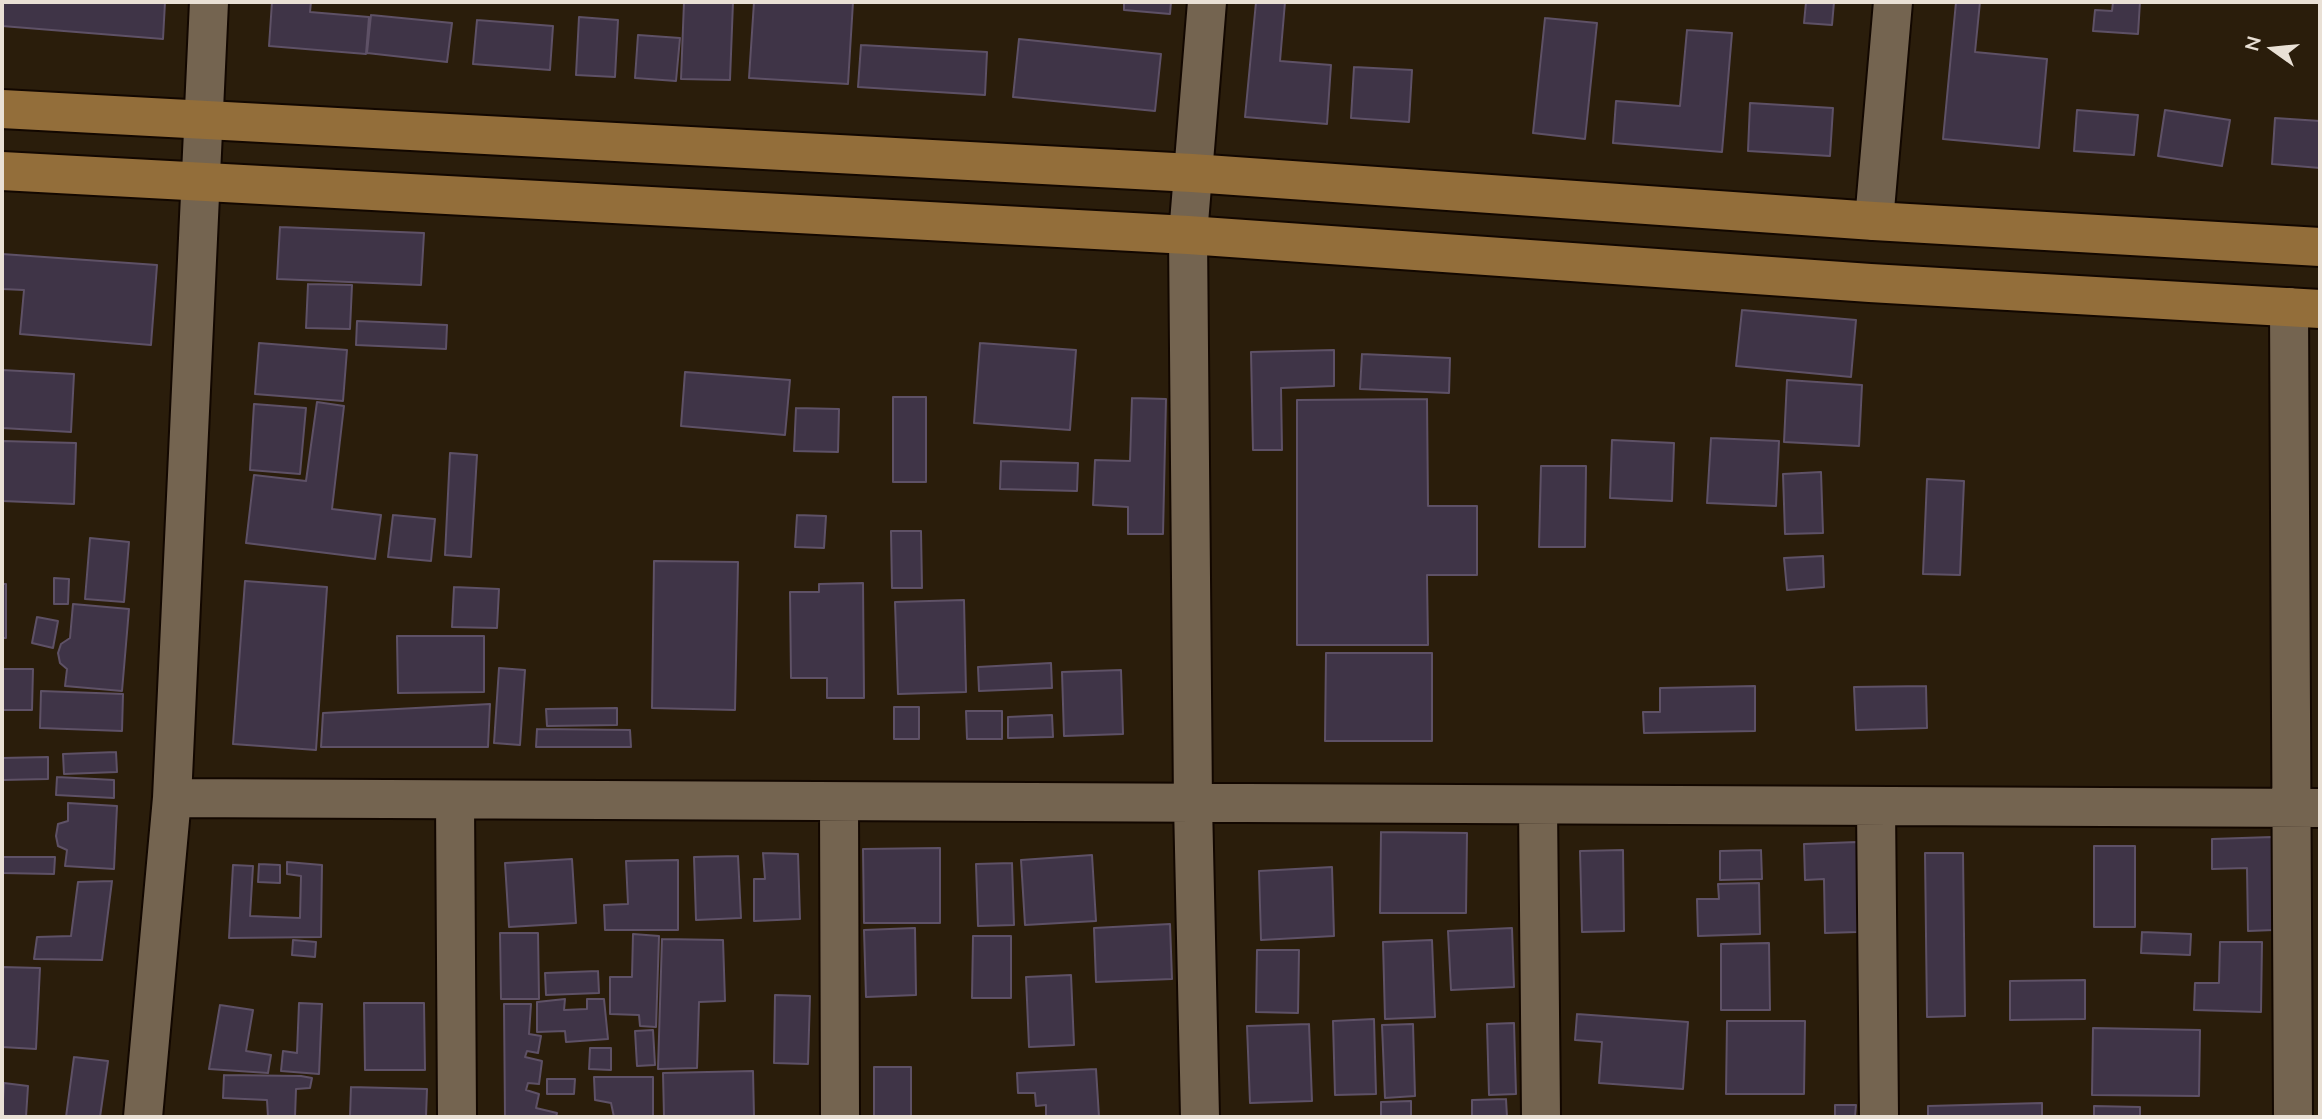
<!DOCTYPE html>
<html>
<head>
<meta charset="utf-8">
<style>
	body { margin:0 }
	#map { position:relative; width:2322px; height:1119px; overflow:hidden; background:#2a1d0b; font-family:Mulish,sans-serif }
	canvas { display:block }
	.frame { position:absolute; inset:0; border:4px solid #e9e0d5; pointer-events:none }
	.north { position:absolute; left:2238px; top:14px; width:70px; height:70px; -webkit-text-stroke:5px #2a1d0b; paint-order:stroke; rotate:285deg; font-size:19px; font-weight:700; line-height:28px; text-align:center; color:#e9e0d5 }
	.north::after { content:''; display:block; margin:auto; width:24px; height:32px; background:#e9e0d5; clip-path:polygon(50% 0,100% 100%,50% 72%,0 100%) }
</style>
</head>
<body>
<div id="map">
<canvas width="2322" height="1119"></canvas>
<div class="frame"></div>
<div class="north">N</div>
</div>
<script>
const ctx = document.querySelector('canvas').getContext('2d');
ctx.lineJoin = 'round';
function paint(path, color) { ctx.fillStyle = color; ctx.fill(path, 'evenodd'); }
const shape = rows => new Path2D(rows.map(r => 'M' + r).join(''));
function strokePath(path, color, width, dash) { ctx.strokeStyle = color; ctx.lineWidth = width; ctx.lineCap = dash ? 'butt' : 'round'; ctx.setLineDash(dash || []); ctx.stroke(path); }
const building = shape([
	[2,2,165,2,163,39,2,26,2,2],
	[272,2,311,2,310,12,369,17,366,54,269,46,272,2],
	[684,2,733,2,730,80,681,79,684,2],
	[754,2,853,2,848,84,749,78,754,2],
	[1124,2,1171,2,1170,14,1124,10,1124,2],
	[1256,2,1285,2,1280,61,1331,65,1327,124,1245,117,1256,2],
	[1806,2,1834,2,1832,25,1804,23,1806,2],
	[1956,2,1980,2,1975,52,2047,59,2039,148,1943,139,1956,2],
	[2113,2,2140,2,2138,34,2093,31,2095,10,2112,11,2113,2],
	[371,15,452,23,447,62,367,53,371,15],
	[579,17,618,20,615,77,576,75,579,17],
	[1545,18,1597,23,1585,139,1533,133,1545,18],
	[477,20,553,26,550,70,473,64,477,20],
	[1687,30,1732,33,1722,152,1613,143,1616,101,1680,106,1687,30],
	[638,35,680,38,676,81,635,78,638,35],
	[1019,39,1161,54,1155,111,1013,97,1019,39],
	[861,45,987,52,985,95,858,87,861,45],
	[1354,67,1412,70,1409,122,1351,118,1354,67],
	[1750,103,1833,108,1830,156,1748,151,1750,103],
	[2077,110,2138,115,2134,155,2074,151,2077,110],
	[2165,110,2230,120,2222,166,2158,156,2165,110],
	[2275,118,2320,121,2320,168,2272,164,2275,118],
	[280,227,424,233,421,285,277,279,280,227],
	[2,254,157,265,151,345,20,334,24,290,2,289,2,254],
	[308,284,352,285,350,329,306,328,308,284],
	[1742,310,1856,320,1851,377,1736,366,1742,310],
	[357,321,447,325,446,349,356,345,357,321],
	[259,343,347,350,343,401,255,394,259,343],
	[980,343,1076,350,1070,430,974,423,980,343],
	[1334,350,1334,386,1281,388,1282,450,1253,450,1251,352,1334,350],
	[1362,354,1450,358,1449,393,1360,389,1362,354],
	[2,370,74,374,71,432,2,428,2,370],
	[685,372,790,380,785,435,681,426,685,372],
	[1787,380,1862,385,1859,446,1784,442,1787,380],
	[893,397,926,397,926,482,893,482,893,397],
	[1132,398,1166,399,1163,534,1128,534,1128,507,1093,505,1095,460,1130,461,1132,398],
	[1427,399,1428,506,1477,506,1477,575,1427,575,1428,645,1297,645,1297,400,1427,399],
	[317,402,344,406,332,509,381,515,375,559,246,543,254,475,306,481,317,402],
	[254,404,306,408,300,474,250,470,254,404],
	[796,408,839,409,838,452,794,451,796,408],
	[1711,438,1779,441,1776,506,1707,503,1711,438],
	[1612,440,1674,443,1672,501,1610,498,1612,440],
	[2,441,76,443,74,504,2,501,2,441],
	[450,453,477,455,471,557,445,555,450,453],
	[1001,461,1078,463,1077,491,1000,489,1001,461],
	[1541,466,1586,466,1585,547,1539,547,1541,466],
	[1821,472,1823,533,1785,534,1783,474,1821,472],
	[1927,479,1964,481,1960,575,1923,574,1927,479],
	[393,515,435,519,431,561,388,557,393,515],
	[797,515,826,516,824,548,795,547,797,515],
	[891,531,921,531,922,588,892,588,891,531],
	[90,538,129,542,124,602,85,599,90,538],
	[1823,556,1824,587,1787,590,1784,558,1823,556],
	[654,561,738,562,735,710,652,708,654,561],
	[54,578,69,579,68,604,54,604,54,578],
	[245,581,327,587,316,750,233,744,245,581],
	[863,583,864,698,827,698,827,678,791,678,790,592,819,592,819,584,863,583],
	[2,584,6,584,6,638,2,638,2,584],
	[454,587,499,589,497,628,452,627,454,587],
	[964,600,966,692,898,694,895,602,964,600],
	[73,604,129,609,122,691,65,686,67,669,60,663,58,653,61,644,70,638,73,604],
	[37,617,58,621,53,648,32,643,37,617],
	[397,636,484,636,484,692,398,693,397,636],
	[1326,653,1432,653,1432,741,1325,741,1326,653],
	[1051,663,1052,688,979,691,978,667,1051,663],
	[499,668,525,670,520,745,494,743,499,668],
	[2,669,33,669,32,710,2,710,2,669],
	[1121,670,1123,734,1064,736,1062,672,1121,670],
	[1755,686,1755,731,1644,733,1643,712,1660,712,1660,688,1755,686],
	[1926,686,1927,728,1856,730,1854,687,1926,686],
	[41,691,123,694,122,731,40,728,41,691],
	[490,704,488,747,321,747,323,713,490,704],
	[894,707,919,707,919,739,894,739,894,707],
	[617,708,617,725,547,726,546,709,617,708],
	[966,711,1002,711,1002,739,967,739,966,711],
	[1052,715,1053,737,1008,738,1008,717,1052,715],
	[537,729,630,730,631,747,536,747,537,729],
	[116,752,117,772,64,774,63,754,116,752],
	[48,757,48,779,2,780,2,758,48,757],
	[57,777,114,780,114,798,56,795,57,777],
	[68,803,117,806,114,869,65,866,67,850,58,846,56,836,58,824,68,821,68,803],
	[1381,832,1467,833,1466,913,1380,913,1381,832],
	[2272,837,2274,930,2248,931,2247,868,2212,869,2212,839,2272,837],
	[1857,842,1857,932,1825,933,1824,879,1805,880,1804,844,1857,842],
	[2094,846,2135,846,2135,927,2094,927,2094,846],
	[940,848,940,923,864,923,863,849,940,848],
	[1623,850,1624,931,1582,932,1580,851,1623,850],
	[1761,850,1762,879,1720,880,1720,851,1761,850],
	[763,853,798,854,800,919,754,921,754,879,765,879,763,853],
	[1925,853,1963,853,1965,1016,1927,1017,1925,853],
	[1092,855,1096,921,1025,925,1021,860,1092,855],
	[738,856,741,918,696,920,694,857,738,856],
	[2,857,55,857,54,874,2,873,2,857],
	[572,859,576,923,509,927,505,863,572,859],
	[678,860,678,930,605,930,604,905,628,904,626,861,678,860],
	[287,862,322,865,321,937,229,938,233,865,253,866,250,916,300,918,301,876,287,874,287,862],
	[1012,863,1014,925,978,926,976,864,1012,863],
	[259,864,280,865,280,883,258,882,259,864],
	[1332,867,1334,936,1261,940,1259,871,1332,867],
	[112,881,102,960,34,959,37,937,71,936,78,882,112,881],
	[1759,883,1760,934,1698,936,1697,899,1719,899,1718,884,1759,883],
	[1170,924,1172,979,1096,982,1094,928,1170,924],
	[915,928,916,995,866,997,864,930,915,928],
	[1512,928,1514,987,1451,990,1448,931,1512,928],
	[2142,932,2191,934,2190,955,2141,953,2142,932],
	[500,933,538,933,539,999,501,999,500,933],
	[633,934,659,936,656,1027,640,1026,639,1015,610,1014,610,977,632,977,633,934],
	[973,936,1011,936,1011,998,972,998,973,936],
	[662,939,723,940,725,1001,699,1002,697,1068,658,1069,662,939],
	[293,940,316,942,315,957,292,955,293,940],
	[1432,940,1435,1017,1385,1019,1383,942,1432,940],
	[2220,942,2262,942,2261,1012,2194,1010,2195,983,2219,983,2220,942],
	[1769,943,1770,1010,1721,1010,1721,944,1769,943],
	[1257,950,1299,950,1298,1013,1256,1012,1257,950],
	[2,967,40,968,36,1049,2,1047,2,967],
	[598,971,599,993,546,995,545,973,598,971],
	[1071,975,1074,1045,1029,1047,1026,977,1071,975],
	[2085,980,2085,1019,2010,1020,2010,981,2085,980],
	[775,995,810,996,808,1064,774,1063,775,995],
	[565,999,564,1010,587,1009,587,999,604,999,608,1039,566,1042,565,1031,537,1032,537,1002,565,999],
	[299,1003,322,1004,319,1074,281,1071,283,1051,297,1053,299,1003],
	[364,1003,424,1003,425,1070,365,1070,364,1003],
	[504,1004,531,1004,529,1034,541,1036,538,1053,527,1051,525,1057,542,1061,539,1084,528,1083,526,1090,539,1094,536,1108,557,1113,556,1117,505,1117,504,1004],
	[220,1005,253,1010,246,1051,271,1055,268,1073,209,1069,220,1005],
	[1577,1014,1688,1022,1683,1089,1599,1083,1602,1042,1575,1040,1577,1014],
	[1374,1019,1376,1094,1335,1095,1333,1021,1374,1019],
	[1727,1021,1805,1021,1804,1094,1726,1094,1727,1021],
	[1514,1023,1516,1094,1489,1095,1487,1024,1514,1023],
	[1309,1024,1312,1101,1250,1103,1247,1026,1309,1024],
	[1413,1024,1415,1096,1385,1098,1382,1025,1413,1024],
	[2093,1028,2200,1030,2199,1096,2092,1095,2093,1028],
	[653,1030,655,1065,637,1066,635,1031,653,1030],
	[590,1048,611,1048,611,1070,589,1069,590,1048],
	[74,1057,108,1061,100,1117,66,1117,74,1057],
	[874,1067,911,1067,911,1117,874,1117,874,1067],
	[1096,1069,1099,1117,1046,1117,1046,1105,1036,1106,1035,1093,1018,1093,1017,1073,1096,1069],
	[753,1071,754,1117,664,1117,663,1073,753,1071],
	[224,1075,301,1076,312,1078,310,1088,296,1089,295,1117,268,1117,267,1100,223,1098,224,1075],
	[594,1077,653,1077,653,1117,614,1117,611,1103,595,1100,594,1077],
	[547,1079,575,1079,574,1094,547,1094,547,1079],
	[4,1083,28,1086,26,1117,2,1117,4,1083],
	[351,1087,427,1089,426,1117,350,1117,351,1087],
	[1506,1099,1507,1117,1472,1117,1472,1100,1506,1099],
	[1411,1101,1411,1117,1381,1117,1381,1102,1411,1101],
	[2042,1103,2042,1117,1928,1117,1928,1106,2042,1103],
	[1835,1105,1856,1105,1855,1117,1835,1117,1835,1105],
	[2094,1106,2140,1107,2140,1117,2094,1117,2094,1106]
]);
paint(building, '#3f3447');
strokePath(building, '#5e5166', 2);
const minor = shape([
	[1874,221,1893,2],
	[2289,307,2293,1117],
	[172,798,2320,808],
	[455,800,457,1117],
	[839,802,840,1117],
	[1538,805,1541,1117],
	[1876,807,1879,1117],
	[143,1117,172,798,209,2],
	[1200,1117,1193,804,1188,235,1207,2]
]);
const major = shape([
	[2,109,1192,173,1874,221,2320,247],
	[2,171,1188,235,1870,283,2320,309]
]);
strokePath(minor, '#120700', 42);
strokePath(major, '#120700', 42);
strokePath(minor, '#746450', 38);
strokePath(major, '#936e3a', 38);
</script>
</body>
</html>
